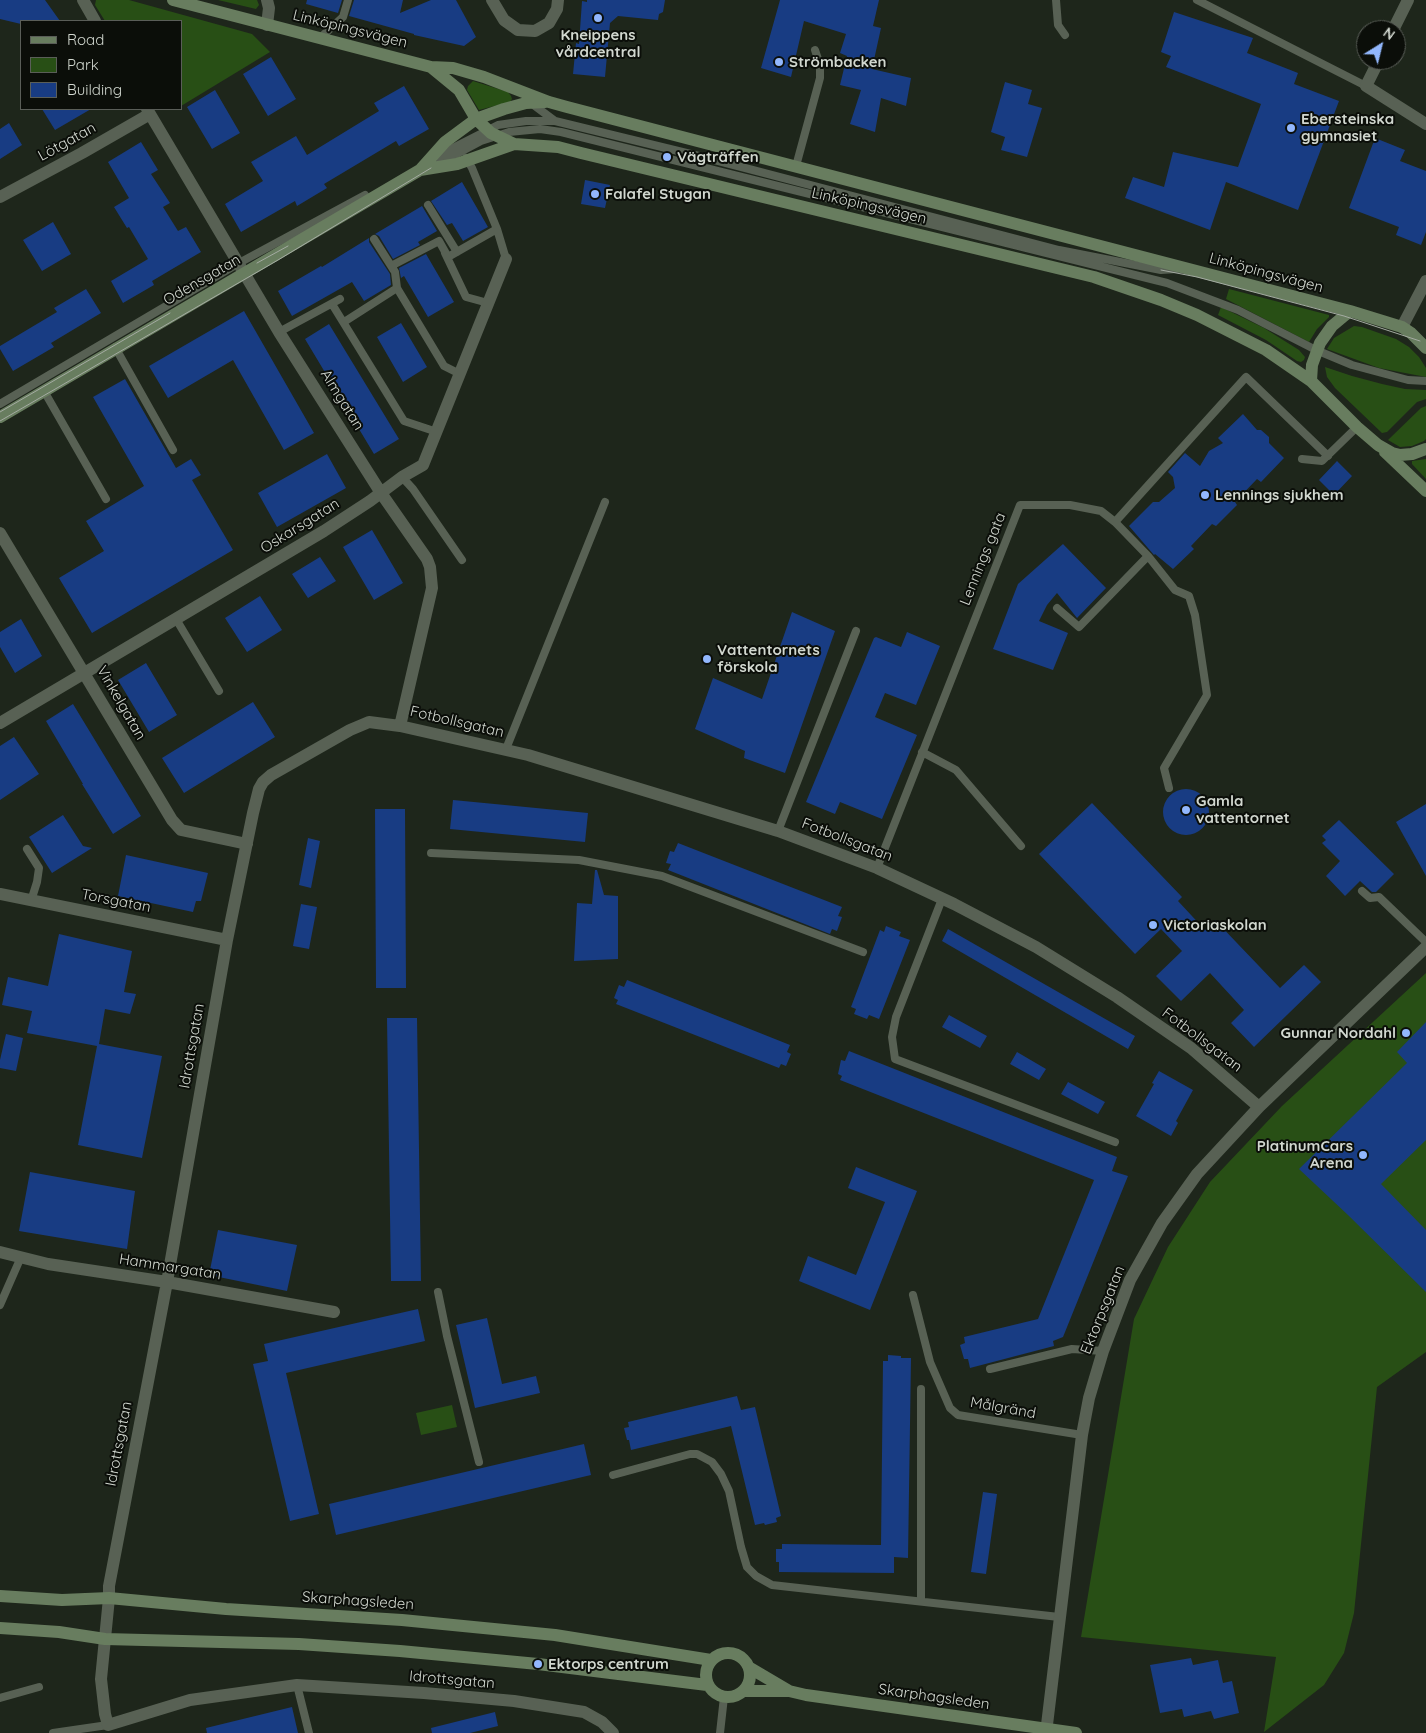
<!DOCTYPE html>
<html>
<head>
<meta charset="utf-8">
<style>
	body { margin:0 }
	#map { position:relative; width:1426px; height:1733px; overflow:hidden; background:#1e261b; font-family:Quicksand,sans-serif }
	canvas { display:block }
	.legend { position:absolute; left:20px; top:20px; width:162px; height:90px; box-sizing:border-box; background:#0b0e09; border:1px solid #5a5e58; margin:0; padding:6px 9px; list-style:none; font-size:15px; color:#d1d7cf }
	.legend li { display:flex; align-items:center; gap:10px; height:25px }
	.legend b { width:25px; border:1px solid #5a5e58 }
	.north { position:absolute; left:1356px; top:20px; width:50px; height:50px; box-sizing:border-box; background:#0b0e09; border:1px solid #5a5e58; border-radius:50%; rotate:36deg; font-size:14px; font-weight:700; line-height:20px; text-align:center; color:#d1d7cf }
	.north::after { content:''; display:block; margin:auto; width:18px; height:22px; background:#92b7fd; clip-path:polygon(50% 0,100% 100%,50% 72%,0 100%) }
</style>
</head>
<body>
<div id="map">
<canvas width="1426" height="1733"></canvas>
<ul class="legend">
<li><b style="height:6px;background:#687d5f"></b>Road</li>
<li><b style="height:14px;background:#284f15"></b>Park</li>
<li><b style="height:14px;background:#183c83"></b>Building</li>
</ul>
<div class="north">N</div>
</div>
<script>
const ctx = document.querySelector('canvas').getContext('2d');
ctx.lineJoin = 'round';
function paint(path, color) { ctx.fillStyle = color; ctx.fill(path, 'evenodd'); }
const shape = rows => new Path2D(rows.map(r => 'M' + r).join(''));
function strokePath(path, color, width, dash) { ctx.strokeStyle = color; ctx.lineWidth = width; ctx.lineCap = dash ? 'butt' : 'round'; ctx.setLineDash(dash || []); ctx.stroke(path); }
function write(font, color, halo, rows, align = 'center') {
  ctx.font = font + ' Quicksand,sans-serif'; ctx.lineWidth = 4; ctx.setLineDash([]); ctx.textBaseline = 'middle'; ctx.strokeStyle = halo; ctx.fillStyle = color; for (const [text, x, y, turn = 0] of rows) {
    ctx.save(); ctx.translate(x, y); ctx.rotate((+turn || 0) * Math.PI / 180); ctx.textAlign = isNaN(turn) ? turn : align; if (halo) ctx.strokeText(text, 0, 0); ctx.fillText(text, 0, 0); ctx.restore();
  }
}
paint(shape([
	[96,0,129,0,252,34,270,52,181,106,181,21,105,21,95,5],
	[218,0,257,0,259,5,256,9],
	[473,81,508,92,511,96,512,99,510,102,479,110,467,90,468,86],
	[1229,289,1329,315,1329,317,1317,329,1309,342,1226,299],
	[1221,307,1264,328,1299,350,1305,357,1304,360,1301,362,1297,361,1266,340,1218,315],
	[1354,326,1362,327,1396,339,1409,347,1419,357,1426,368,1426,377,1379,368,1327,349,1334,338],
	[1325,367,1352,376,1382,384,1405,389,1426,390,1426,399,1417,402,1387,432,1382,433,1335,388,1327,377],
	[1426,406,1426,439,1424,441,1412,446,1400,447,1388,440,1421,408],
	[1426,459,1426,479,1412,464,1412,461],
	[1426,973,1426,1352,1377,1387,1354,1613,1344,1653,1324,1685,1264,1732,1276,1657,1081,1637,1134,1319,1168,1247,1210,1182,1282,1106],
	[452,1405,457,1427,421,1435,416,1413]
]), '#284f15');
paint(shape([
	[0,0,45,0,60,21,21,21,21,24,0,19],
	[307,0,342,0,338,13,306,4],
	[354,0,403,0,400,13,431,0,456,0,476,37,464,46,414,35,414,34,349,16],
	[587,0,665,0,663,12,659,14,658,20,618,16,610,23,605,77,573,74,576,43,579,44,582,1,587,2],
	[780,0,879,0,873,26,881,28,872,69,911,78,906,106,881,98,875,132,850,124,861,90,840,85,847,56,840,53,846,34,804,21,791,77,761,68],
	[1174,12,1253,38,1247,53,1298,73,1294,84,1339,101,1298,210,1226,182,1210,230,1125,198,1133,177,1164,187,1173,152,1238,167,1261,104,1166,67,1171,56,1161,52],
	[271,57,296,99,268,116,243,74],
	[1005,82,1032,90,1028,104,1042,108,1027,157,1001,150,1005,137,991,132],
	[404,86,429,129,399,146,396,141,324,184,327,188,297,206,295,201,241,232,225,204,263,181,251,162,296,136,307,155,379,111,374,103],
	[215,90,240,133,212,149,187,107],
	[42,109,91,109,55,130],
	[9,123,22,145,0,159,0,129],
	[1375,138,1405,150,1400,161,1426,171,1426,232,1421,245,1396,235,1399,227,1349,208],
	[141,142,158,170,151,174,170,203,163,207,178,231,186,227,201,252,152,281,154,285,123,303,111,281,148,259,129,227,127,228,114,207,129,198,108,162],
	[585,180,610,185,605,208,581,204],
	[462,182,488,227,463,241,452,223,447,225,431,201],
	[422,206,437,231,418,242,420,245,393,259,379,236,375,234],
	[53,222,71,254,42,271,23,240],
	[369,238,369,242,390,274,391,285,364,301,352,282,292,316,278,291,321,266,322,267],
	[426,254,454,302,428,317,404,276,401,278,399,268],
	[86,289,101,313,51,343,54,347,13,371,0,349,0,346,57,312,54,308],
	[244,311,314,433,284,450,233,360,168,398,149,366],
	[401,323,427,367,403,382,377,337],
	[329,324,399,439,374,454,305,339],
	[125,379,176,468,191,459,201,475,192,480,233,550,92,633,59,578,104,551,86,521,144,486,93,397],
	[1243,414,1257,430,1261,430,1269,437,1269,443,1284,458,1261,482,1257,479,1235,502,1237,505,1216,526,1212,524,1191,546,1194,549,1173,569,1155,554,1154,555,1129,526,1153,502,1159,502,1175,488,1173,477,1168,472,1185,453,1200,466,1209,451,1223,443,1218,438],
	[327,454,346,488,277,527,258,493],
	[1337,461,1352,476,1334,495,1319,480],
	[372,530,403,583,374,600,343,547],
	[1063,544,1106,588,1077,618,1057,593,1047,605,1039,621,1068,633,1053,670,993,649,1018,584],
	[320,557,336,581,308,598,292,574],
	[260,596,282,630,247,652,225,618],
	[792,612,835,631,785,773,744,758,745,751,695,729,713,678,762,699],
	[21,619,42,656,15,673,0,647,0,632],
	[907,632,940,646,916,705,885,693,875,717,917,735,882,819,840,802,835,814,806,802,874,638,876,637,901,647],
	[146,663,177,715,149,732,118,680],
	[253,702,275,737,184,793,162,758],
	[73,704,141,816,113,834,82,784,83,784,46,721],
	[14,737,39,774,0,800,0,746],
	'1163 812a23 23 0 1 1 46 0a23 23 0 1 1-46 0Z',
	[453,800,588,813,585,842,450,829],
	[1092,803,1182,897,1178,901,1205,930,1215,920,1280,988,1304,965,1321,982,1254,1047,1231,1023,1244,1010,1210,973,1181,1001,1156,976,1182,951,1161,929,1135,954,1039,854],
	[1426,804,1426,876,1396,822],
	[375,809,405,809,406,988,376,988],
	[63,815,83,846,92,848,52,873,29,837],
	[1339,820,1394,874,1376,892,1372,892,1360,881,1345,896,1326,876,1340,861,1322,843,1326,840,1322,836],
	[308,838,320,841,311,888,299,885],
	[678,843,842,907,838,916,842,917,837,931,832,929,830,934,668,870,671,864,666,863,670,851,674,852],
	[126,855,208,873,201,901,196,901,193,912,118,896],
	[595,870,597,870,604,895,618,896,618,959,574,961,577,903,592,904],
	[301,904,317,907,309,949,293,946],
	[886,926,901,932,899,936,910,940,879,1019,869,1015,867,1019,854,1014,856,1009,851,1007,880,930,884,932],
	[948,929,1135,1036,1128,1049,942,941],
	[59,934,132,951,124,992,136,994,130,1014,105,1009,99,1044,162,1056,142,1158,78,1145,97,1046,27,1033,32,1011,2,1005,8,977,48,986],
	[627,980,790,1045,787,1052,791,1054,786,1066,781,1064,779,1068,616,1004,618,1000,614,998,619,985,624,987],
	[949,1015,987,1036,980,1048,942,1027],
	[387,1018,417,1018,421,1281,391,1281],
	[1426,1022,1426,1140,1381,1184,1426,1230,1426,1292,1348,1215,1299,1169,1407,1063,1397,1052],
	[6,1034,23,1038,16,1071,0,1068,0,1060],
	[849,1051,1117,1157,1112,1171,1128,1176,1063,1337,1053,1341,1054,1346,970,1368,968,1359,964,1359,960,1345,965,1343,964,1337,1038,1319,1094,1180,840,1080,842,1076,838,1074,841,1060,845,1061],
	[1017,1052,1046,1069,1039,1080,1010,1064],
	[1159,1071,1193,1090,1176,1121,1178,1123,1171,1136,1136,1116,1154,1084,1152,1083],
	[1068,1082,1105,1102,1098,1114,1061,1094],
	[856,1167,917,1191,870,1310,799,1281,808,1256,856,1275,885,1202,848,1188],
	[30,1172,135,1191,127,1249,19,1231],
	[218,1230,297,1245,287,1291,209,1275],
	[418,1309,425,1341,286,1373,319,1514,290,1521,253,1364,268,1361,264,1344],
	[487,1318,502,1384,536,1376,540,1393,475,1408,456,1325],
	[888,1355,901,1356,901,1358,911,1358,908,1558,894,1557,894,1573,779,1572,779,1562,776,1562,776,1549,782,1549,782,1544,881,1545,883,1361,888,1361],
	[737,1396,741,1410,755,1407,781,1516,776,1518,777,1522,765,1525,764,1523,755,1525,731,1426,631,1450,629,1440,627,1440,624,1428,629,1427,628,1422],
	[584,1444,591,1475,336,1535,329,1504],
	[983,1492,997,1494,986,1574,971,1572],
	[1191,1658,1193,1665,1218,1660,1223,1683,1232,1681,1239,1713,1214,1719,1211,1711,1184,1717,1182,1709,1160,1713,1150,1665],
	[292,1707,298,1733,207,1733,206,1728],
	[495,1712,498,1726,470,1733,432,1733,431,1728]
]), '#183c83');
strokePath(shape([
	[1056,0,1058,25,1065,35],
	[1197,0,1366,86],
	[319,39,343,17,348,0],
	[531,103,555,121],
	[437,156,498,125,526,121,555,121,703,157,1059,250,1161,270,1177,269],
	[466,158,472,168,497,229],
	[436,165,481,141,509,132,540,129,561,132,1167,283,1238,310,1316,350,1352,365,1408,380,1426,381],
	[796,166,820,78,820,65,815,50],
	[428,205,457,252],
	[374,239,395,272,397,288],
	[445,253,466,297,488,303],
	[391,266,439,241,448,257,497,229,506,259],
	[332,304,404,421,437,432],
	[344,322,397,288,444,366,460,374],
	[279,332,340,299],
	[115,347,173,450],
	[44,391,106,499],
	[0,404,239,263,365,195],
	[1302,459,1322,461,1357,427],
	[402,477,413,489,462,560],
	[1115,522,1246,377,1328,456],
	[1057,608,1079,627,1148,556],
	[176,619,219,691],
	[506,749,605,502],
	[922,752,956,770,1021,846],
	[778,831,856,631],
	[27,849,39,868,37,882,31,901],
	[431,853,579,860,662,876,863,952],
	[877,868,1020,505,1070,505,1101,511,1115,522,1148,556,1175,590,1189,596,1195,615,1207,695,1164,768,1169,788],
	[1362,891,1370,898,1379,897,1426,942],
	[942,899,896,1017,892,1037,895,1059,1115,1142],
	[438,1292,447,1336,479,1462],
	[913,1295,930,1362,950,1408,958,1415,1082,1435],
	[0,1305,21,1257],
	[990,1369,1072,1349,1103,1351],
	[613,1475,690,1454,697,1454,712,1462,721,1474,729,1491,741,1547,747,1567,756,1576,772,1585,1059,1617],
	[921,1601,921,1389],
	[297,1685,309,1733],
	[0,1698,39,1687],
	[53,1733,108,1725],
	[720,1733,724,1697]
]), '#586154', 8);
strokePath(shape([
	[83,0,95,21],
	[267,0,269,8,267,25],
	[492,0,504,20,518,30,535,31,549,23,557,9,558,0],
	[1393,30,1408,0],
	[1379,60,1366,86,1426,124],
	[147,109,279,332,381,493,427,559,430,567,432,588,400,726],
	[0,197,82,153,150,114],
	[1402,327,1426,281],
	[0,533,172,820,181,830,247,844],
	[0,723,324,531,370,501,402,477,423,465,506,259],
	[0,894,227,940],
	[0,1252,48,1264,167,1282,334,1312],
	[613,1733,602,1722,584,1712,514,1701,424,1693,297,1685,190,1700,108,1725,105,1714,101,1679,109,1598,109,1586,167,1282,227,940,253,813,259,789,263,782,271,775,350,730,369,722,400,726,528,755,778,831,877,868,954,904,1036,947,1117,997,1191,1048,1259,1107],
	[1046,1733,1082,1435,1089,1398,1103,1351,1130,1280,1162,1223,1197,1174,1259,1107,1426,947]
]), '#586154', 12);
strokePath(shape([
	[173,0,431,67,453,68,484,77,549,102,567,107,1350,311,1402,327,1411,333,1426,348],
	[431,67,459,90,476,119,491,133,514,144,558,147,581,153,1094,277,1161,300,1197,315,1266,350,1311,381,1357,427,1378,445,1392,453,1400,455,1412,454,1426,449],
	[420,170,457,164,514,144],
	[1311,381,1312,365,1320,343,1332,326,1350,311],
	[0,417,420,170,445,142,476,119,504,109,526,103,545,102],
	[1385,452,1426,491],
	[0,1596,62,1600,109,1598,226,1609,402,1620,555,1635,711,1660],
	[0,1628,59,1632,105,1639,299,1644,400,1651,538,1664,707,1685],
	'706 1675a22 22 0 1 1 44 0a22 22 0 1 1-44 0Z',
	[750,1668,789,1691,806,1695,1076,1733],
	[744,1691,787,1691]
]), '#687d5f', 12);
strokePath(shape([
	[257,263,288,246],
	[1161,270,1197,277,1344,316,1420,341],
	[0,412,170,313],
	[0,421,278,260,431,168]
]), '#a4aba2', 1);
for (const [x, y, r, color] of [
	[598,18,5,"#92b7fd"],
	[779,62,5,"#92b7fd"],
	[1291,128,5,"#92b7fd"],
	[667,157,5,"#92b7fd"],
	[595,194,5,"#92b7fd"],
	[1205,495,5,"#92b7fd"],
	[707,659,5,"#92b7fd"],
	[1186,810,5,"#92b7fd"],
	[1153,925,5,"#92b7fd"],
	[1406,1033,5,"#92b7fd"],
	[1363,1155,5,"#92b7fd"],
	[538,1664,5,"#92b7fd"]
]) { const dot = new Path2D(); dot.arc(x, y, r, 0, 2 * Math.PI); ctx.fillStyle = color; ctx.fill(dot); strokePath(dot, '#0b0e09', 2); }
write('15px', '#d1d7cf', '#0b0e09', [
	["Linköpingsvägen",350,29,14],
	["Lötgatan",67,142,-29],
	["Linköpingsvägen",869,206,13],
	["Linköpingsvägen",1266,273,15],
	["Odensgatan",202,280,-30],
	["Almgatan",342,400,58],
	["Oskarsgatan",300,526,-32],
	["Lennings gata",983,559,-68],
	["Vinkelgatan",121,703,60],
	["Fotbollsgatan",457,722,13],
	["Fotbollsgatan",847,840,21],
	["Torsgatan",116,901,11],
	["Fotbollsgatan",1202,1040,37],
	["Idrottsgatan",192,1046,-80],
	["Hammargatan",170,1267,9],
	["Ektorpsgatan",1103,1310,-68],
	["Målgränd",1003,1408,10],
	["Idrottsgatan",119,1444,-79],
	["Skarphagsleden",358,1601,4],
	["Idrottsgatan",452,1680,5],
	["Skarphagsleden",934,1697,8]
]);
write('bold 15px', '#d1d7cf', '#0b0e09', [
	["Kneippens",598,35,"center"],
	["vårdcentral",598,52,"center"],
	["Strömbacken",789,62],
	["Ebersteinska",1301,119],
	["gymnasiet",1301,136],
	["Vägträffen",677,157],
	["Falafel Stugan",605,194],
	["Lennings sjukhem",1215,495],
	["Vattentornets",717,650],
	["förskola",717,667],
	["Gamla",1196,801],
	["vattentornet",1196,818],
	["Victoriaskolan",1163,925],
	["Gunnar Nordahl",1396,1033,"right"],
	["PlatinumCars",1353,1146,"right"],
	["Arena",1353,1163,"right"],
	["Ektorps centrum",548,1664]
], 'left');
</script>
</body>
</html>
